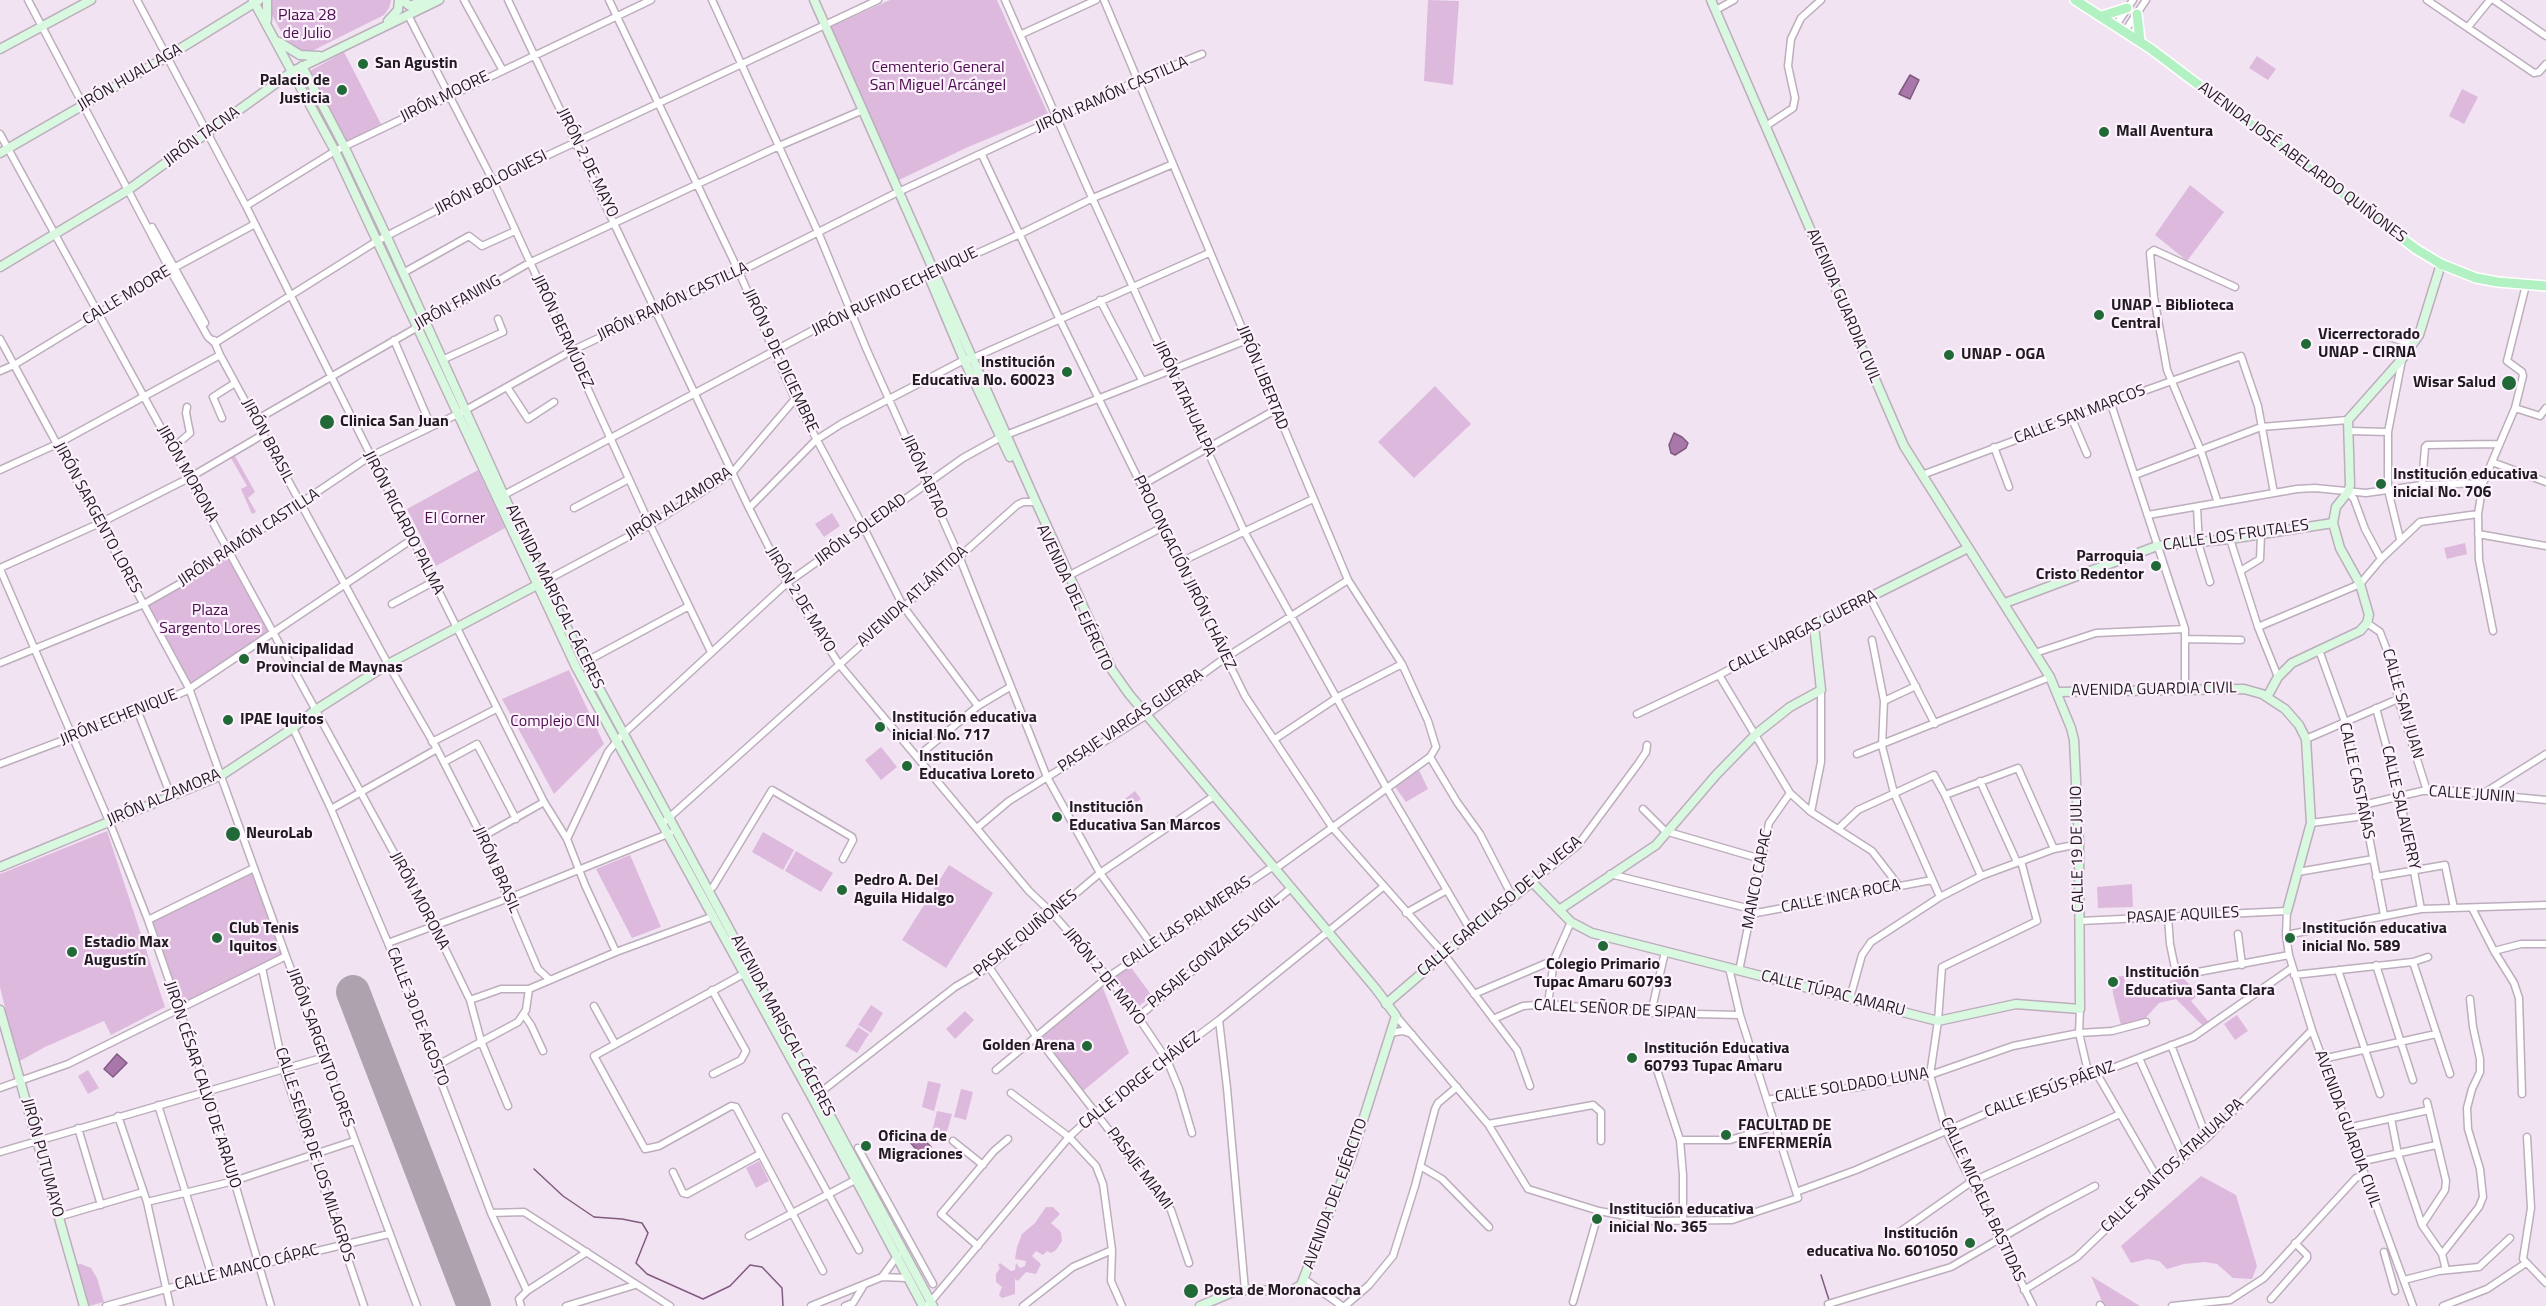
<!DOCTYPE html>
<html>
<head>
<meta charset="utf-8">
<style>
	body { margin:0 }
	canvas { display:block; background:#f2e3f2 }
</style>
</head>
<body>
<canvas width="2546" height="1306"></canvas>
<script>
const ctx = document.querySelector('canvas').getContext('2d');
ctx.lineJoin = 'round';
function paint(path, color) { ctx.fillStyle = color; ctx.fill(path, 'evenodd'); }
const shape = rows => new Path2D(rows.map(r => 'M' + r).join(''));
function strokePath(path, color, width, dash) { ctx.strokeStyle = color; ctx.lineWidth = width; ctx.lineCap = dash ? 'butt' : 'round'; ctx.setLineDash(dash || []); ctx.stroke(path); }
function write(font, color, halo, rows, align = 'center') {
  ctx.font = font + ' "Titillium Web",sans-serif'; ctx.lineWidth = 4.5; ctx.setLineDash([]); ctx.textBaseline = 'middle'; ctx.strokeStyle = halo; ctx.fillStyle = color; for (const [text, x, y, turn = 0] of rows) {
    ctx.save(); ctx.translate(x, y); ctx.rotate((+turn || 0) * Math.PI / 180); ctx.textAlign = isNaN(turn) ? turn : align; if (halo) ctx.strokeText(text, 0, 0); ctx.fillText(text, 0, 0); ctx.restore();
  }
}
paint(shape([
	[270,0,391,0,391,1,389,8,384,15,310,52,298,51,287,42,272,15],
	[890,0,997,0,1048,114,968,147,899,180,830,27],
	[1428,0,1459,1,1453,85,1424,81],
	[344,52,381,124,345,143,308,72],
	[2257,56,2276,69,2268,80,2249,68],
	[2462,89,2478,97,2464,124,2449,116],
	[2190,185,2224,212,2187,261,2155,235],
	[1435,386,1471,424,1414,478,1378,442],
	[235,456,255,492,248,498,256,512,252,514,241,489,247,486,231,458],
	[478,470,505,528,436,566,407,509],
	[832,513,840,526,824,537,815,524],
	[2465,543,2467,554,2447,559,2444,548],
	[229,551,274,633,189,688,146,608],
	[569,670,604,744,554,794,502,699],
	[881,747,897,767,881,780,865,760],
	[1418,768,1428,789,1406,802,1393,784],
	[1135,791,1141,799,1124,813,1117,805],
	[107,831,165,1007,111,1035,104,1021,45,1047,18,1062,0,987,0,874],
	[763,832,794,850,783,870,752,852],
	[796,851,833,873,821,892,785,871],
	[630,855,661,927,632,938,596,869],
	[949,865,993,893,946,968,902,940],
	[254,868,286,956,178,1009,148,920],
	[2132,884,2133,907,2098,908,2097,887],
	[1130,966,1152,996,1136,1008,1113,978],
	[2124,976,2126,992,2143,990,2148,986,2153,985,2155,991,2165,992,2170,981,2183,978,2199,994,2191,1001,2208,1021,2203,1026,2176,999,2159,1003,2142,1022,2121,1025,2113,994,2112,977],
	[1102,986,1129,1053,1083,1091,1041,1038],
	[871,1005,883,1013,871,1033,858,1025],
	[965,1011,974,1020,955,1039,946,1029],
	[2237,1015,2248,1031,2235,1040,2224,1024],
	[858,1027,869,1034,857,1053,845,1046],
	[88,1070,99,1088,88,1094,78,1076],
	[928,1081,941,1084,934,1111,922,1107],
	[961,1089,973,1092,966,1120,954,1117],
	[937,1111,952,1114,946,1135,932,1132],
	[759,1161,769,1181,756,1188,746,1168],
	[2201,1176,2236,1195,2257,1266,2252,1279,2233,1278,2217,1264,2205,1262,2184,1264,2167,1269,2159,1261,2148,1259,2131,1263,2121,1246],
	[1046,1207,1053,1207,1060,1214,1051,1223,1061,1232,1062,1241,1056,1250,1051,1253,1047,1251,1043,1255,1036,1251,1032,1256,1041,1264,1036,1274,1026,1272,1018,1281,1015,1279,1015,1294,1002,1298,999,1295,1002,1287,996,1282,996,1274,1000,1268,998,1265,1000,1263,1011,1271,1015,1270,1016,1263,1020,1268,1025,1266,1026,1261,1015,1259,1017,1247,1022,1234,1035,1223],
	[81,1264,91,1268,97,1278,104,1302,89,1306,84,1301,74,1265],
	[2091,1276,2140,1306,2104,1306]
]), '#ddbadd');
const water = shape([
	[1910,75,1919,80,1910,99,1899,94,1910,75],
	[1674,433,1682,437,1688,443,1686,448,1675,455,1671,453,1669,445,1674,433],
	[117,1054,127,1063,113,1077,104,1069,117,1054],
	[918,1133,931,1147,921,1155,909,1141,918,1133]
]);
paint(water, '#a977aa');
strokePath(water, '#805b81', 1.5);
strokePath(shape([
	[534,1169,563,1196,594,1217,622,1219,642,1223,648,1233,636,1263,647,1274,703,1299,730,1286,750,1265,762,1267,782,1288,783,1306],
	[1821,1275,1829,1300]
]), '#805b81', 1.5);
strokePath(shape([
	[353,992,474,1306]
]), '#aea2ae', 34);
const street = shape([
	[28,0,170,270,208,337,215,343,220,355,388,664,437,749,482,837,538,969,550,980],
	[137,0,246,206,544,802,567,839,585,885,616,952],
	[464,0,502,69],
	[508,0,749,508,787,583,839,664,1029,891,1053,914,1108,977,1138,1017,1167,1060,1179,1089,1192,1133],
	[609,0,739,272,795,399,864,528,903,606,978,706],
	[712,0,818,232,866,348,959,556,1047,777,1100,873,1152,945],
	[1005,0,1089,191,1245,533,1386,787,1471,931],
	[2427,0,2534,73,2539,72,2546,64],
	[2494,0,2546,36],
	[1716,10,1734,0],
	[408,15,493,181,650,525,711,652],
	[2116,25,2133,0],
	[2468,27,2490,0],
	[2125,31,2146,0],
	[1022,34,1096,0],
	[1766,126,1793,108,1795,98,1788,66,1791,39,1801,18,1821,0],
	[0,134,434,926,470,1000,481,1041,508,1106],
	[982,155,1059,318,1245,696,1332,827,1444,954,1517,1050,1530,1086],
	[246,206,335,151,651,0],
	[152,227,205,323],
	[403,273,469,236,482,246,515,231],
	[1100,300,1142,380],
	[2379,334,2413,344],
	[0,339,189,688,286,956,417,1306],
	[214,340,215,343,377,241,493,181,878,0],
	[394,340,431,426],
	[442,360,503,332,498,319],
	[0,371,14,365,170,270,255,224],
	[507,387,528,419,554,402],
	[2111,404,2185,629,2185,689],
	[2515,408,2540,416,2546,408],
	[222,418,213,397,235,383],
	[2072,419,2087,454],
	[256,420,529,263,779,146,863,110],
	[2349,431,2388,432],
	[1994,447,2009,487],
	[173,448,190,433,186,413,187,407],
	[2492,462,2546,482],
	[0,470,57,444,220,355],
	[1922,475,2072,419,2091,410,2241,356,2258,406,2274,493],
	[2135,475,2261,427,2348,420],
	[1142,485,1275,410],
	[2422,485,2425,447,2427,445,2498,444],
	[2349,493,2354,499,2365,529,2381,559],
	[502,496,851,310,1020,234,1093,198,1173,164],
	[2218,503,2201,451,2167,370,2154,297,2150,253,2154,250,2235,287],
	[2197,507,2199,546,2210,582],
	[574,508,629,479],
	[749,508,816,440,841,424,964,360,973,358,1209,253],
	[2148,515,2297,489,2315,488,2366,493,2422,485,2483,483],
	[2478,534,2546,546],
	[2230,539,2258,627,2278,677],
	[2400,539,2388,490,2388,432,2402,360],
	[1178,563,1313,499],
	[0,568,100,523,189,478,264,434],
	[0,569,109,821,148,920,208,1092,271,1306],
	[2242,570,2260,559,2261,535],
	[1068,576,1161,528],
	[543,582,650,525,732,473,795,399],
	[1870,598,1935,724],
	[392,604,433,582],
	[2367,623,2380,632,2393,666,2398,699,2427,791],
	[2258,627,2360,584,2381,559,2420,522,2478,514],
	[2493,631,2479,560,2478,514,2483,483,2515,408,2523,376,2522,372,2507,361,2526,285],
	[2186,639,2241,640],
	[1872,640,1884,701,1882,746,1894,793,1940,897],
	[2319,650,2345,722,2363,805,2384,915],
	[2035,653,2096,633,2185,629],
	[585,662,689,606],
	[0,663,144,604,188,579,369,457,462,412,571,351,739,272,894,194,1145,77,1202,54],
	[1719,675,1790,793,1811,812,1872,851,1899,886],
	[1884,701,1916,686],
	[2376,708,2400,797,2421,909],
	[138,712,171,796],
	[1637,714,1719,675,1814,625],
	[293,728,331,809,388,943,491,1213,527,1291,519,1299,521,1306],
	[1275,739,1338,697,1402,664],
	[2306,739,2398,699],
	[432,742,496,709],
	[1857,754,2050,677],
	[917,757,978,706,1010,687],
	[1430,757,1457,802,1480,834,1512,896],
	[444,762,477,744,516,819],
	[0,764,138,712,186,691,411,540],
	[1980,781,2017,862],
	[2484,793,2546,754],
	[1945,795,1981,876],
	[2363,805,2422,791,2443,790,2546,800],
	[331,809,437,749],
	[1643,809,1665,831,1761,859],
	[1811,812,1821,762,1821,690],
	[2311,823,2365,816],
	[662,824,1017,505,1023,502,1036,502],
	[977,828,1009,801,1142,718,1225,658,1348,580],
	[1838,829,1858,810,1934,775,1945,795,2018,768,2054,849],
	[482,837,544,802],
	[567,839,608,752,623,734,787,583,963,458,1001,437,1247,340],
	[2021,861,2037,921,1942,967,1938,1021,1930,1075,1946,1131,2033,1306],
	[2298,872,2373,859],
	[1610,874,1751,909],
	[2376,877,2445,865,2454,908],
	[1532,882,1578,845,1638,764,1646,752,1647,745],
	[708,890,713,887,772,790,852,837,853,840,843,859],
	[2472,908,2494,951,2514,983,2519,998,2522,1094],
	[1406,913,1447,890],
	[1751,914,1932,880],
	[2168,917,2170,944,2175,968,2178,972,2198,972,2289,955],
	[148,920,254,868],
	[2080,921,2287,911,2286,935,2289,955,2312,1030,2413,1306],
	[2238,934,2242,965],
	[2286,935,2421,909,2546,905],
	[388,943,509,898,670,833],
	[2494,951,2521,944,2546,944],
	[2413,962,2450,1074],
	[2376,965,2413,1080],
	[989,967,1036,1036,1171,1210,1189,1263],
	[262,968,284,1071,364,1306],
	[2338,970,2380,1094],
	[1739,971,1769,823,1790,793],
	[747,972,594,1056,645,1149,659,1146,731,1106,736,1107,823,1271],
	[2294,975,2413,962,2428,957],
	[712,990,746,1051,741,1060,713,1074],
	[1474,994,1554,960],
	[1850,998,1862,955,1871,942,1940,897,1981,876,2054,849,2079,844],
	[470,1000,501,989,529,989],
	[1548,1004,1554,960,1571,922],
	[594,1006,614,1042],
	[2080,1009,2079,1033,2089,1076],
	[1651,1013,1665,952],
	[524,1015,531,1025,543,1051],
	[1396,1016,1488,1124,1528,1189,1599,1211,1653,1221,1732,1220,1798,1198,1740,1015,1729,968],
	[1138,1017,1291,888],
	[1493,1019,1523,1006,1548,1004,1651,1013,1740,1015],
	[1219,1020,1227,1088,1245,1290],
	[1390,1033,1402,1031,1412,1034],
	[2171,1045,2207,1138],
	[2139,1058,2184,1158],
	[2322,1059,2436,1034],
	[436,1066,518,1022,526,1010,529,989,616,952,714,916],
	[996,1070,1108,977,1269,869,1279,866,1430,757,1436,747,1428,721,1402,664,1348,580,1104,0],
	[1657,1070,1680,1140,1683,1175,1683,1221],
	[2097,1074,2158,1179],
	[0,1088,68,1064,286,956],
	[1011,1093,1069,1137,1096,1166,1103,1184,1112,1250,1111,1281,1122,1306],
	[817,1095,955,987,989,967,1100,873,1214,796],
	[1767,1100,1817,1090,1852,1088,1930,1075,2013,1046,2079,1033,2112,1031,2146,1022],
	[158,1105,212,1276],
	[118,1116,147,1202,170,1306],
	[786,1117,859,1250],
	[2391,1118,2398,1154,2422,1225,2442,1254,2446,1270],
	[1488,1124,1593,1105,1601,1112,1601,1141],
	[78,1128,101,1205],
	[2347,1128,2429,1110],
	[2527,1137,2531,1208,2523,1259,2546,1283],
	[1680,1140,1730,1140,1775,1126],
	[953,1141,983,1165],
	[858,1148,933,1284],
	[0,1152,325,1057],
	[2359,1162,2436,1145],
	[1420,1166,1442,1179,1489,1227],
	[673,1172,683,1193,687,1194,760,1154],
	[1796,1192,1856,1170,2024,1097,2097,1074,2193,1037,2292,968],
	[147,1202,234,1181,354,1141],
	[491,1213,524,1212,670,1306],
	[58,1217,143,1192],
	[2422,1225,2445,1190,2446,1181,2427,1102],
	[1897,1234,1971,1182,2120,1114],
	[749,1236,857,1179],
	[978,1246,941,1214,994,1151,1008,1139],
	[2384,1252,2395,1291],
	[2442,1254,2479,1207,2483,1197,2480,1169,2468,1129,2467,1108,2472,1089,2480,1072,2480,1059,2473,1027,2470,999],
	[882,1277,898,1255],
	[1304,1279,1342,1306],
	[2404,1280,2439,1271,2479,1267,2510,1238],
	[2024,1290,2077,1257,2158,1179,2207,1138,2312,1030],
	[527,1291,587,1252],
	[2271,1299,2307,1258,2307,1255,2295,1243],
	[1573,1302,1599,1211],
	[1828,1304,1951,1267,2048,1211,2095,1186],
	[2100,1305,2101,1306],
	[106,1306,212,1276,389,1234],
	[566,1306,635,1285],
	[811,1306,882,1277,907,1278],
	[845,1306,853,1303,864,1285],
	[927,1306,1069,1137,1096,1112,1219,1020,1383,887],
	[1023,1306,1073,1267,1112,1250],
	[1345,1306,1369,1285,1393,1256,1415,1186,1435,1109,1438,1103,1457,1087],
	[2172,1306,2230,1300,2264,1278,2356,1178,2364,1175],
	[2443,1306,2487,1289,2526,1263]
]);
const secondary = shape([
	[253,0,335,151,576,667,813,1099,923,1306],
	[402,0,410,6,425,0],
	[814,0,1036,502,1112,670,1129,694,1376,989,1396,1016,1352,1155,1301,1285,1291,1291,1245,1290,1233,1292,1200,1306],
	[267,20,267,0],
	[388,21,398,10,399,0],
	[279,42,300,55,319,56],
	[0,49,91,0],
	[302,66,344,146,387,237,543,582,585,662,933,1306],
	[0,153,165,58,259,0],
	[0,267,128,190,293,71,439,0],
	[927,272,964,360,1010,457],
	[2005,603,2157,546,2230,539,2333,523],
	[2057,692,2244,689,2262,694,2285,709,2299,725,2306,739,2311,823,2287,911],
	[2267,697,2278,677,2292,663,2360,631,2367,623,2369,615,2360,584,2340,548,2333,523,2336,507,2348,492,2350,485,2348,420,2402,359,2419,335,2441,264],
	[0,867,222,775,293,728,314,711,388,664,539,584],
	[1559,910,1656,845,1716,775,1756,734,1790,707,1821,690,1814,625,1968,548],
	[1386,1004,1471,931,1532,882,1571,922,1592,933,1938,1021,2016,1004,2080,1009,2079,844,2074,740,2071,728,2050,677,1904,446,1711,0],
	[0,1010,84,1306]
]);
const primary = shape([
	[2075,0,2151,49,2416,249,2441,264,2476,278,2498,282,2546,286],
	[2137,14,2140,41],
	[2102,16,2127,8]
]);
strokePath(street, '#bcaebc', 9);
strokePath(secondary, '#bcaebc', 11);
strokePath(primary, '#fff', 12);
strokePath(street, '#fff', 6);
strokePath(secondary, '#d9f8e0', 8);
strokePath(primary, '#b2f1c1', 9);
for (const [x, y, r, color] of [
	[363,64,6,"#216936"],
	[342,90,6,"#216936"],
	[2104,132,6,"#216936"],
	[2099,315,6,"#216936"],
	[2306,344,6,"#216936"],
	[1949,355,6,"#216936"],
	[1067,372,6,"#216936"],
	[2509,383,8,"#216936"],
	[327,422,8,"#216936"],
	[2381,484,6,"#216936"],
	[2156,566,6,"#216936"],
	[244,659,6,"#216936"],
	[228,720,6,"#216936"],
	[880,727,6,"#216936"],
	[907,766,6,"#216936"],
	[1057,817,6,"#216936"],
	[233,834,8,"#216936"],
	[842,890,6,"#216936"],
	[217,938,6,"#216936"],
	[2290,938,6,"#216936"],
	[1603,946,6,"#216936"],
	[72,952,6,"#216936"],
	[2113,982,6,"#216936"],
	[1087,1046,6,"#216936"],
	[1632,1058,6,"#216936"],
	[1726,1135,6,"#216936"],
	[866,1146,6,"#216936"],
	[1597,1219,6,"#216936"],
	[1970,1243,6,"#216936"],
	[1191,1291,8,"#216936"]
]) { const dot = new Path2D(); dot.arc(x, y, r, 0, 2 * Math.PI); ctx.fillStyle = color; ctx.fill(dot); strokePath(dot, '#fdf1fd', 2); }
write('16px', '#4b0c4e', '#fdf1fd', [
	["Plaza 28",307,16],
	["de Julio",307,34],
	["Cementerio General",938,68],
	["San Miguel Arcángel",938,86],
	["El Corner",455,519],
	["Plaza",210,611],
	["Sargento Lores",210,629],
	["Complejo CNI",555,722]
]);
write('bold 16px', '#201b20', '#fdf1fd', [
	["San Agustin",375,64],
	["Palacio de",330,81,"right"],
	["Justicia",330,99,"right"],
	["Mall Aventura",2116,132],
	["UNAP - Biblioteca",2111,306],
	["Central",2111,324],
	["Vicerrectorado",2318,335],
	["UNAP - CIRNA",2318,353],
	["UNAP - OGA",1961,355],
	["Institución",1055,363,"right"],
	["Educativa No. 60023",1055,381,"right"],
	["Wisar Salud",2496,383,"right"],
	["Clinica San Juan",340,422],
	["Institución educativa",2393,475],
	["inicial No. 706",2393,493],
	["Parroquia",2144,557,"right"],
	["Cristo Redentor",2144,575,"right"],
	["Municipalidad",256,650],
	["Provincial de Maynas",256,668],
	["Institución educativa",892,718],
	["inicial No. 717",892,736],
	["IPAE Iquitos",240,720],
	["Institución",919,757],
	["Educativa Loreto",919,775],
	["Institución",1069,808],
	["Educativa San Marcos",1069,826],
	["NeuroLab",246,834],
	["Pedro A. Del",854,881],
	["Aguila Hidalgo",854,899],
	["Club Tenis",229,929],
	["Iquitos",229,947],
	["Institución educativa",2302,929],
	["inicial No. 589",2302,947],
	["Estadio Max",84,943],
	["Augustín",84,961],
	["Colegio Primario",1603,965,"center"],
	["Tupac Amaru 60793",1603,983,"center"],
	["Institución",2125,973],
	["Educativa Santa Clara",2125,991],
	["Golden Arena",1075,1046,"right"],
	["Institución Educativa",1644,1049],
	["60793 Tupac Amaru",1644,1067],
	["FACULTAD DE",1738,1126],
	["ENFERMERÍA",1738,1144],
	["Oficina de",878,1137],
	["Migraciones",878,1155],
	["Institución educativa",1609,1210],
	["inicial No. 365",1609,1228],
	["Institución",1958,1234,"right"],
	["educativa No. 601050",1958,1252,"right"],
	["Posta de Moronacocha",1204,1291]
], 'left');
write('16px', '#201b20', '#fdf1fd', [
	["JIRÓN HUALLAGA",130,78,-30],
	["JIRÓN RAMÓN CASTILLA",1112,95,-24],
	["JIRÓN MOORE",445,97,-26],
	["JIRÓN TACNA",202,137,-36],
	["JIRÓN 2 DE MAYO",587,163,64],
	["AVENIDA JOSÉ ABELARDO QUIÑONES",2302,163,37],
	["JIRÓN BOLOGNESI",491,183,-27],
	["JIRÓN RUFINO ECHENIQUE",895,292,-26],
	["CALLE MOORE",127,296,-31],
	["JIRÓN RAMÓN CASTILLA",673,302,-25],
	["JIRÓN FANING",458,303,-29],
	["AVENIDA GUARDIA CIVIL",1843,306,67],
	["JIRÓN BERMÚDEZ",562,332,65],
	["JIRÓN 9 DE DICIEMBRE",780,361,65],
	["JIRÓN LIBERTAD",1262,378,68],
	["JIRÓN ATAHUALPA",1184,399,65],
	["CALLE SAN MARCOS",2080,415,-21],
	["JIRÓN BRASIL",267,441,62],
	["JIRÓN MORONA",187,474,61],
	["JIRÓN ABTAO",924,477,66],
	["JIRÓN ALZAMORA",679,504,-32],
	["JIRÓN SARGENTO LORES",97,518,62],
	["JIRÓN RICARDO PALMA",403,523,63],
	["JIRÓN SOLEDAD",861,530,-36],
	["CALLE LOS FRUTALES",2236,536,-8],
	["JIRÓN RAMÓN CASTILLA",249,538,-33],
	["PROLONGACIÓN JIRÓN CHÁVEZ",1184,573,64],
	["AVENIDA MARISCAL CÁCERES",554,597,64],
	["AVENIDA ATLÁNTIDA",913,597,-42],
	["AVENIDA DEL EJÉRCITO",1074,598,65],
	["JIRÓN 2 DE MAYO",800,600,59],
	["CALLE VARGAS GUERRA",1803,632,-27],
	["AVENIDA GUARDIA CIVIL",2154,690,-1],
	["CALLE SAN JUAN",2402,704,74],
	["JIRÓN ECHENIQUE",119,718,-22],
	["PASAJE VARGAS GUERRA",1131,721,-34],
	["CALLE CASTAÑAS",2356,781,78],
	["CALLE JUNIN",2472,795,4],
	["JIRÓN ALZAMORA",164,798,-23],
	["CALLE SALAVERRY",2400,808,77],
	["CALLE 19 DE JULIO",2078,849,-91],
	["JIRÓN BRASIL",496,870,66],
	["MANCO CAPAC",1758,879,-79],
	["CALLE INCA ROCA",1841,897,-11],
	["JIRÓN MORONA",419,901,62],
	["CALLE GARCILASO DE LA VEGA",1500,907,-40],
	["PASAJE AQUILES",2183,916,-3],
	["CALLE LAS PALMERAS",1187,923,-34],
	["PASAJE QUIÑONES",1026,934,-39],
	["PASAJE GONZALES VIGIL",1214,952,-40],
	["JIRÓN 2 DE MAYO",1104,977,51],
	["CALLE TÚPAC AMARU",1833,994,14],
	["CALEL SEÑOR DE SIPAN",1615,1010,3],
	["CALLE 30 DE AGOSTO",417,1017,69],
	["AVENIDA MARISCAL CÁCERES",782,1026,62],
	["JIRÓN SARGENTO LORES",320,1048,70],
	["CALLE JORGE CHÁVEZ",1140,1081,-38],
	["JIRÓN CÉSAR CALVO DE ARAUJO",202,1085,72],
	["CALLE SOLDADO LUNA",1852,1086,-9],
	["CALLE JESÚS PÁENZ",2050,1090,-20],
	["AVENIDA GUARDIA CIVIL",2347,1129,70],
	["CALLE SEÑOR DE LOS MILAGROS",314,1155,72],
	["JIRÓN PUTUMAYO",42,1158,75],
	["CALLE SANTOS ATAHUALPA",2173,1166,-43],
	["PASAJE MIAMI",1139,1169,53],
	["AVENIDA DEL EJÉRCITO",1336,1194,-70],
	["CALLE MICAELA BASTIDAS",1982,1200,65],
	["CALLE MANCO CÁPAC",247,1268,-14]
]);
</script>
</body>
</html>
